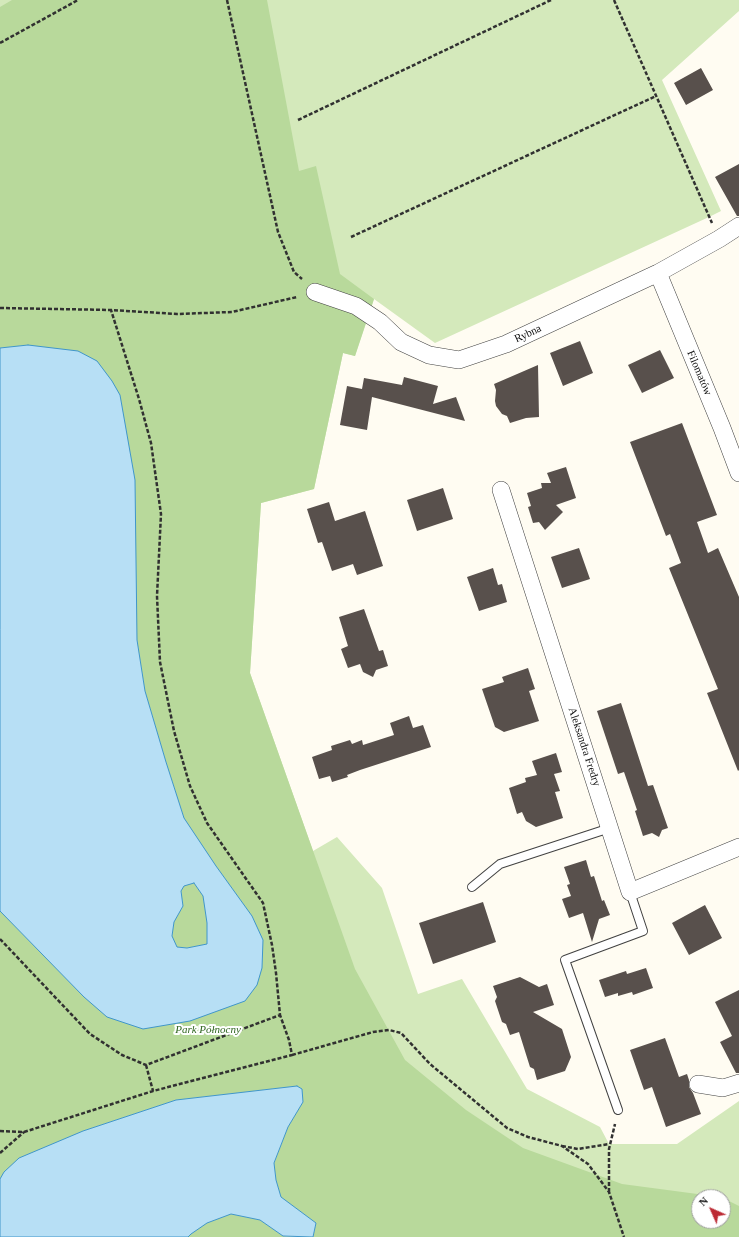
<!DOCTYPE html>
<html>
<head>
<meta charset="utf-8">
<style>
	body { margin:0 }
	#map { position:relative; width:739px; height:1237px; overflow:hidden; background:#fffcf2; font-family:"Times New Roman",serif }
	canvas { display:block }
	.north { position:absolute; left:691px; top:1189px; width:40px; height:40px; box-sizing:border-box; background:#fff; border:1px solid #9f9f9f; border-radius:50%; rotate:315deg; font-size:11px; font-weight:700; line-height:16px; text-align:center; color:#0f0f0f }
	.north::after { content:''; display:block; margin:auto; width:14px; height:18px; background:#bc2a34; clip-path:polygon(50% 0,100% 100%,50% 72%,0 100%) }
</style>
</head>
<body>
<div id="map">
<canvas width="739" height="1237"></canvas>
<div class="north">N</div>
</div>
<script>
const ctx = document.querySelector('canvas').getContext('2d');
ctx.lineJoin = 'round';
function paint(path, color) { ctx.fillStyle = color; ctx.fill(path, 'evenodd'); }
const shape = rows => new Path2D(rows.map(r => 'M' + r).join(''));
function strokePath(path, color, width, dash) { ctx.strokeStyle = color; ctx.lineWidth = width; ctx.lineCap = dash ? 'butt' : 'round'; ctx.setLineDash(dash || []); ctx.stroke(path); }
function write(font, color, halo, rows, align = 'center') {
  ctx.font = font + ' "Times New Roman",serif'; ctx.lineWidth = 4; ctx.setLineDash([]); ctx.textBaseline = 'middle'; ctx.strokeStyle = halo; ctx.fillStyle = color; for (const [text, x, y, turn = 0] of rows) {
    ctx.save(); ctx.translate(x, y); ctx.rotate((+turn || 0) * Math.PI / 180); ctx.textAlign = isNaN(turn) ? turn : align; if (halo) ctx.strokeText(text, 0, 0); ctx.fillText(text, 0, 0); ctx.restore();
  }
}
paint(shape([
	[0,0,739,0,739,11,662,80,721,211,709,217,435,343,374,299,355,356,343,353,314,489,261,503,250,673,313,851,337,837,382,888,418,994,462,979,527,1089,600,1127,609,1144,677,1144,739,1101,739,1237,0,1237],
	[699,1197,723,1197,723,1221,699,1221]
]), '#d4e9bb');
paint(shape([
	[12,0,267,0,299,171,316,166,340,274,374,299,355,356,343,353,314,489,261,503,250,673,355,969,405,1060,466,1110,523,1148,622,1184,720,1197,699,1197,699,1221,723,1221,723,1198,739,1206,739,1237,313,1237,316,1223,281,1197,276,1180,274,1164,288,1127,303,1102,297,1086,176,1100,83,1131,4,1172,0,1179,0,911,84,997,262,968,263,940,252,916,216,866,184,818,166,762,145,691,137,640,28,345,0,348,0,7],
	[194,883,203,896,207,923,207,944,187,948,177,947,172,937,174,922,183,906,181,891,183,886],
	[231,1214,260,1220,283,1236,287,1237,188,1237,191,1234,207,1223]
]), '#b8d99b');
const water = shape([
	[28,345,78,351,97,361,112,381,120,395,135,480,137,640,145,691,166,762,184,818,216,866,252,916,263,940,262,968,257,985,245,1001,190,1021,143,1029,107,1017,84,997,0,911,0,348,28,345],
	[194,883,203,896,207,923,207,944,187,948,177,947,172,936,174,922,183,906,181,891,184,886,194,883],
	[297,1086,302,1089,303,1102,288,1127,274,1163,276,1180,281,1197,316,1223,313,1237,283,1236,260,1220,231,1214,207,1223,191,1234,188,1237,0,1237,0,1179,4,1172,19,1158,83,1131,176,1100,297,1086]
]);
paint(water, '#b7dff5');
strokePath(water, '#4096ca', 1);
paint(shape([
	[701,68,713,90,686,105,674,83],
	[739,164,739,216,737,216,715,177],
	[580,341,593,373,563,386,550,353],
	[660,350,674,378,642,393,628,365],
	[538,365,539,417,526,418,510,423,507,416,502,414,496,406,495,401,496,390,494,384],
	[404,377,438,386,433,404,456,397,465,421,372,397,367,430,340,425,347,386,362,389,364,378,402,385],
	[682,423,717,515,697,522,708,553,718,548,739,597,739,770,738,771,707,693,718,689,669,568,681,563,670,534,666,536,630,442],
	[566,467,576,498,556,505,563,512,545,530,539,522,533,523,528,507,531,506,527,493,542,488,541,483,551,483,547,473],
	[443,488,453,519,417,531,407,500],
	[329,502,335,521,365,511,383,566,357,575,353,564,332,571,322,542,318,543,307,509],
	[579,548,590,579,562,588,551,557],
	[493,568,498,585,502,584,507,602,479,611,467,577],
	[364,609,379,651,383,650,388,666,376,670,373,677,363,672,360,664,348,668,341,649,348,646,339,617],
	[528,668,535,689,529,691,539,721,504,732,495,727,482,689,504,682,502,677],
	[621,703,648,786,653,785,668,828,662,830,659,837,652,833,643,836,635,811,637,810,624,772,618,774,597,711],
	[409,716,413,728,423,725,431,747,360,770,347,775,348,777,332,782,330,776,319,779,312,757,332,750,331,746,350,740,352,744,362,740,363,745,394,735,390,723],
	[556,753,562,772,554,774,560,791,555,792,563,818,536,827,526,821,522,812,517,814,509,788,526,782,525,778,537,775,532,761],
	[586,860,591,877,594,876,602,901,604,900,610,915,599,919,592,942,583,913,569,918,562,899,571,896,567,885,570,884,564,867],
	[483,902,496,942,433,964,419,923],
	[705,905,722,938,689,955,672,923],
	[646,968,653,988,633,995,632,992,618,996,618,993,605,997,599,980,626,971,627,974],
	[520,977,539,987,547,984,554,1005,533,1012,562,1029,571,1057,565,1071,537,1080,534,1069,530,1067,519,1032,510,1035,506,1024,502,1022,495,1001,497,997,493,986],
	[739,990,739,1073,736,1073,720,1042,732,1036,715,1002],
	[665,1038,679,1077,687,1074,689,1080,689,1087,693,1093,701,1114,666,1127,652,1087,644,1090,630,1050]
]), '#58504c');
const service = shape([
	[472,887,500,864,610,828],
	[618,1110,565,960,643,931,630,892]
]);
const minor = shape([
	[658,273,722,428,739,473],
	[315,292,356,306,380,322,401,342,429,355,459,360,506,344,658,273,719,239,739,226],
	[501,490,630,892,739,847],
	[698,1084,723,1088,739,1083]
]);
strokePath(service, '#424242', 10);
strokePath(minor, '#424242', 18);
strokePath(shape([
	[227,0,278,232,294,272,302,279],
	[614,0,712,223],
	[0,43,78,0],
	[298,120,551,0],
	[351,237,656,96],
	[0,308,111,310,177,314,232,312,297,297],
	[0,939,90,1034,122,1055,146,1065,280,1015,276,973,272,945,263,903,207,823,190,786,174,731,160,662,157,596,161,514,151,443,139,399,111,310],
	[292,1055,373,1032,389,1030,401,1033,430,1064,507,1128,528,1137,562,1146,588,1164,609,1192,624,1237],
	[146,1065,153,1091],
	[0,1131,24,1132,153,1091,292,1055,289,1040,280,1015],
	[562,1146,578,1149,609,1144],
	[0,1153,24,1132],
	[609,1192,609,1149,615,1124]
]), '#313131', 2.5, [4, 2]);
strokePath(service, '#fff', 8);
strokePath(minor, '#fff', 17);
write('11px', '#0f0f0f', '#fff', [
	["Rybna",528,334,-25],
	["Filomatów",699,373,67],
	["Aleksandra Fredry",584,747,72]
]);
write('italic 11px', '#306620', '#fff', [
	["Park Północny",208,1030]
]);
</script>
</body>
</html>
